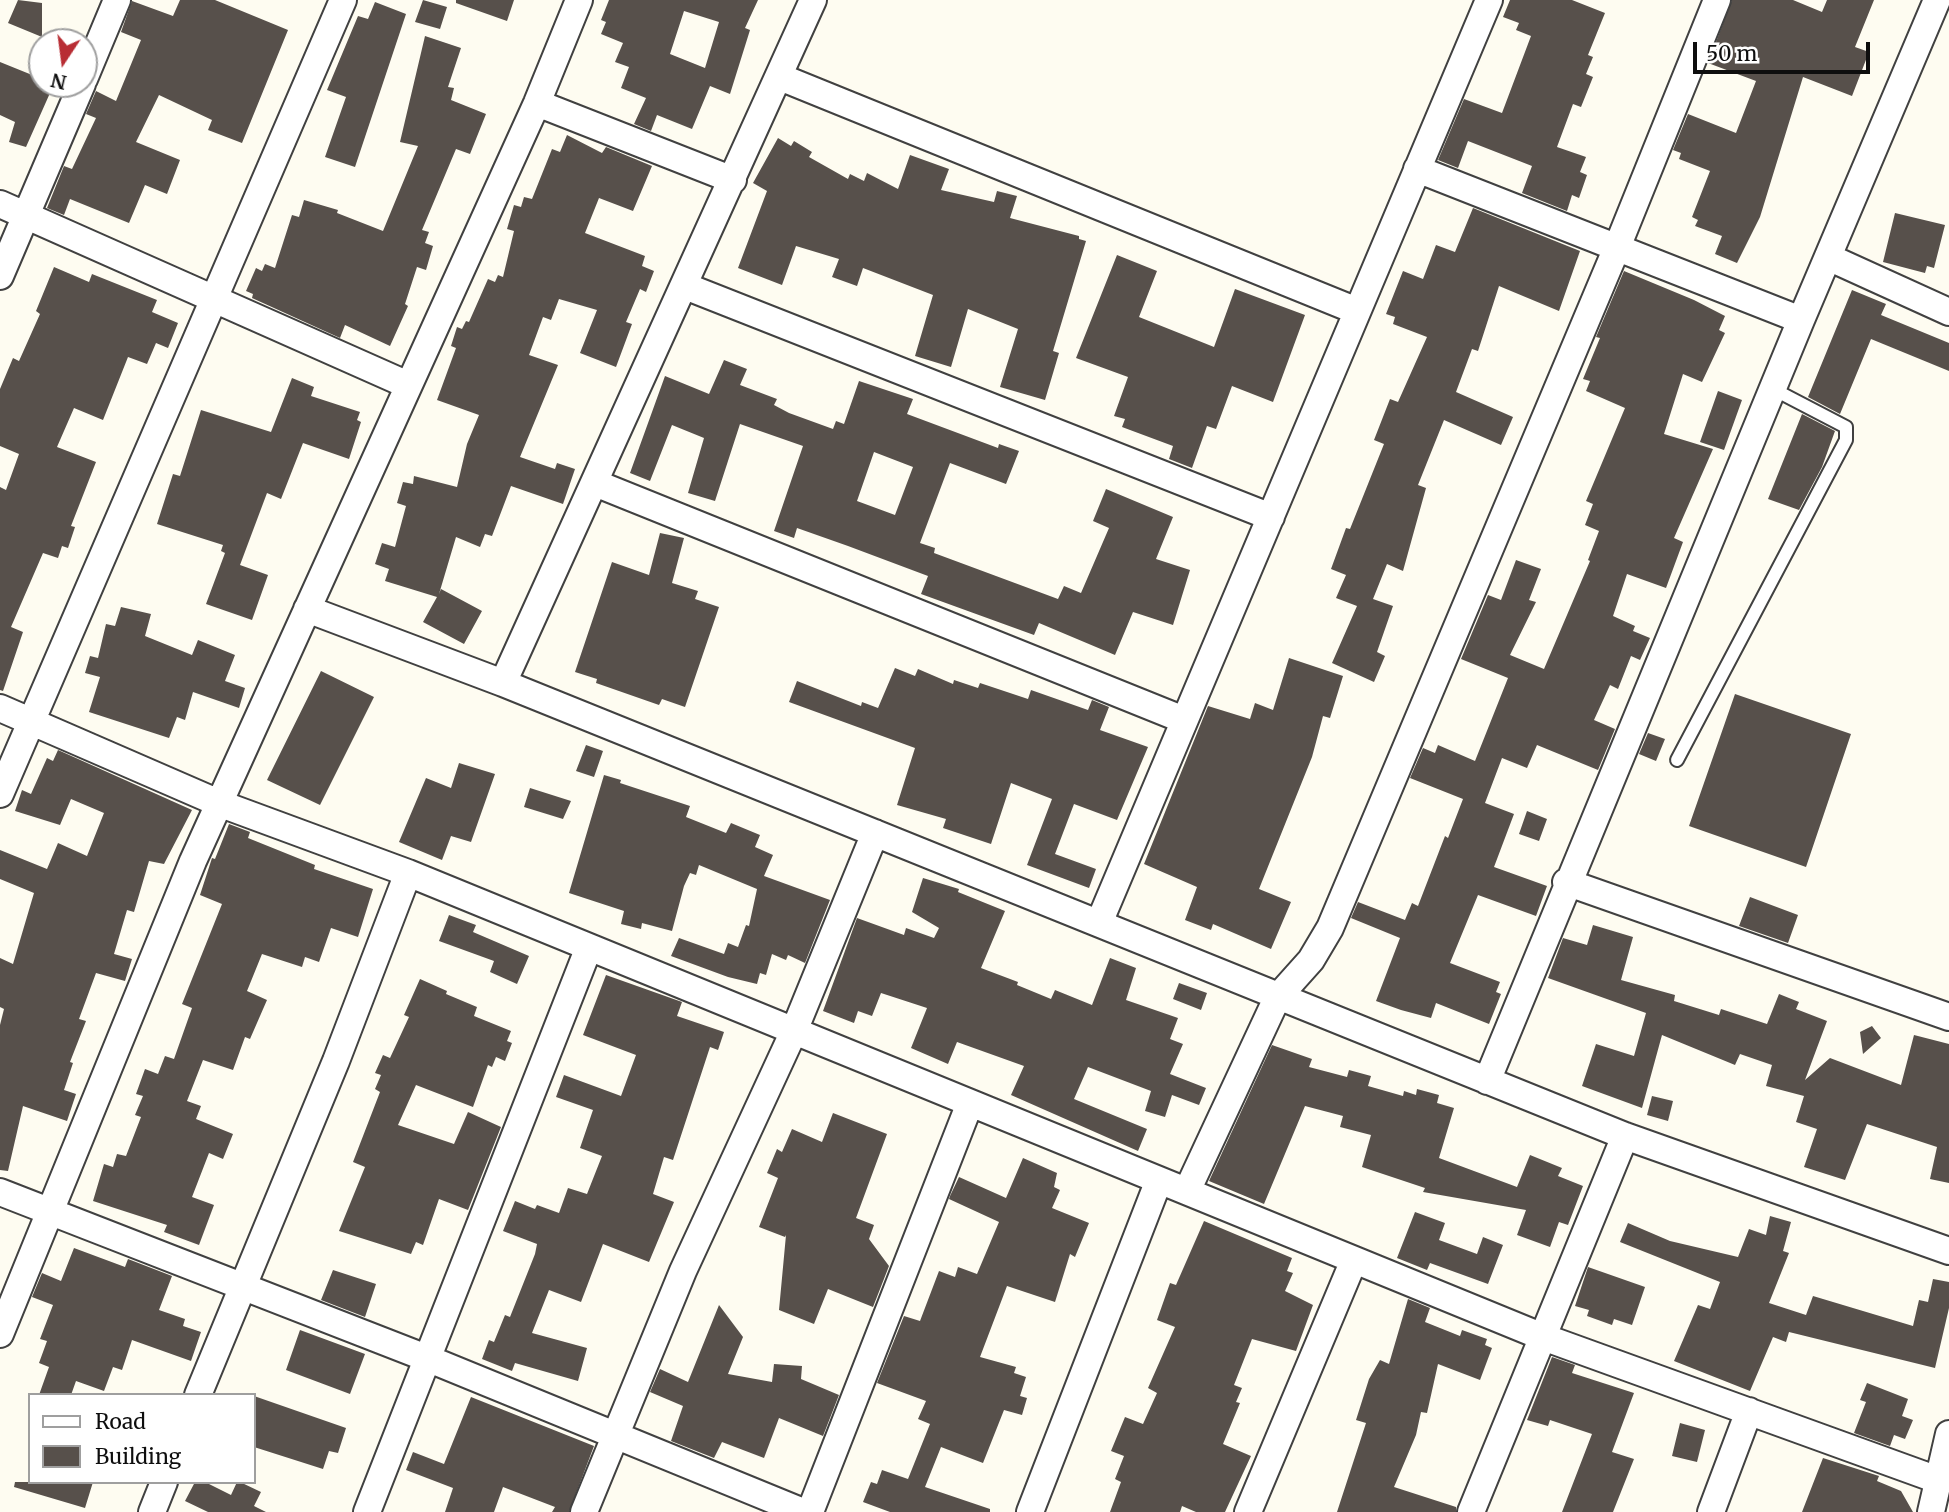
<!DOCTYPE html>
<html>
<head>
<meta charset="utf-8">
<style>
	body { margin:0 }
	#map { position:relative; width:1949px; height:1512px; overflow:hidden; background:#fefcf1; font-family:Merriweather,serif }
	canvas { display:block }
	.legend { position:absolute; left:28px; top:1393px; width:228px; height:91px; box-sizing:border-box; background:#fff; border:2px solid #9f9f9f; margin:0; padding:9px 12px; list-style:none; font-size:21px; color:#0e0e0e }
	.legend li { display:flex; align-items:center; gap:14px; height:35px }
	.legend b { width:35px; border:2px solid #9f9f9f }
	.north { position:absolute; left:28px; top:28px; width:70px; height:70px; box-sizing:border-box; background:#fff; border:2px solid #9f9f9f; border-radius:50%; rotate:193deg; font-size:19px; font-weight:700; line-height:28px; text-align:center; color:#0e0e0e }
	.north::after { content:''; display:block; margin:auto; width:24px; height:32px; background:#b82d34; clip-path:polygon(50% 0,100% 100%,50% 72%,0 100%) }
	.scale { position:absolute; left:1693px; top:42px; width:177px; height:32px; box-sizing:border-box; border:4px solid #0e0e0e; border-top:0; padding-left:9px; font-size:21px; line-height:24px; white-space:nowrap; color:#0e0e0e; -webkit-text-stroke:5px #fff; paint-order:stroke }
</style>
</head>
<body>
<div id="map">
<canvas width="1949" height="1512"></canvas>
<ul class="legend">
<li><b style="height:9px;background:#fff"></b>Road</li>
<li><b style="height:19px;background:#57504b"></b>Building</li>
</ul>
<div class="north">N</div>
<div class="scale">50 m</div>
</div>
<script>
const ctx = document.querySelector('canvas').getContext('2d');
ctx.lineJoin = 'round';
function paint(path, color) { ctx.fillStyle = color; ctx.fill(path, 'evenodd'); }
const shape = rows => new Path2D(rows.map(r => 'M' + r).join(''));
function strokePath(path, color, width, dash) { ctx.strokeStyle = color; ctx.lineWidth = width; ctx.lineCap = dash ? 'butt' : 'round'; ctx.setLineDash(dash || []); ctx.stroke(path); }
paint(shape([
	[18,0,42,3,42,37,8,23],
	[180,0,215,0,288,30,242,143,208,130,212,120,159,95,136,142,180,160,167,194,145,185,129,223,70,199,64,215,47,208,64,166,72,169,96,118,86,114,96,91,116,101,141,40,121,32,132,1,173,16],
	[423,0,447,7,440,29,415,22],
	[456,0,514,0,507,21,456,3],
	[609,0,758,0,745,28,750,30,730,94,710,86,692,129,657,115,651,131,634,124,646,98,621,88,629,67,615,62,623,43,601,34,606,22,601,20],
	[684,11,719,22,705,68,670,54],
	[1510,0,1572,0,1605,13,1588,55,1593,57,1586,74,1593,77,1581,107,1573,104,1557,147,1586,157,1580,172,1587,175,1579,198,1572,195,1567,211,1522,193,1532,166,1468,141,1458,168,1438,160,1464,99,1502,113,1531,36,1516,30,1519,23,1503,17],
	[1732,0,1793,0,1822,12,1827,0,1874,0,1855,47,1869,52,1852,96,1803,77,1760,217,1737,263,1715,254,1722,236,1695,226,1698,220,1692,217,1710,171,1679,159,1681,153,1673,150,1688,114,1736,133,1756,81,1708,63],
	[375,2,406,14,355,167,325,157,346,97,327,90,358,16,368,19],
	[425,36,461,48,448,87,454,88,451,100,486,114,470,154,456,149,422,230,429,232,425,243,433,246,426,270,417,267,405,304,408,306,390,346,345,325,340,338,252,298,253,294,246,291,256,268,262,271,265,264,275,268,292,215,299,217,304,200,338,210,337,213,383,231,418,146,400,142],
	[0,62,42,79,42,84,54,84,26,147,9,142,15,122,0,115],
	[567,135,602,153,606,147,652,166,633,211,599,198,585,233,645,256,642,266,654,271,646,292,640,289,626,322,632,324,616,367,580,353,597,310,559,299,551,320,543,317,529,355,558,365,520,457,555,469,557,463,575,469,563,504,511,486,492,536,485,534,480,547,456,537,439,594,441,589,482,611,464,644,423,622,437,597,385,581,389,569,375,564,382,543,395,547,406,506,397,503,403,482,413,484,414,476,457,487,467,444,479,415,437,400,456,348,451,346,457,327,462,329,466,321,469,322,488,279,495,282,498,275,503,277,514,231,507,229,514,205,521,207,524,197,532,199,552,149,560,152],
	[778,138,791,146,794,141,812,152,809,157,848,179,850,174,864,181,867,173,898,189,910,155,949,169,941,190,994,202,997,191,1017,196,1010,218,1079,236,1079,239,1086,241,1053,351,1059,353,1045,400,1000,387,1018,329,968,309,951,367,915,356,933,295,863,268,857,286,832,277,839,259,796,246,782,285,738,268,767,191,753,183],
	[1473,208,1580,251,1559,311,1499,286,1478,351,1472,349,1456,392,1513,417,1501,445,1444,420,1418,485,1426,488,1403,571,1387,564,1373,599,1393,606,1377,652,1385,656,1374,682,1332,663,1357,606,1336,598,1346,575,1331,569,1346,528,1350,529,1384,444,1374,440,1390,399,1398,402,1427,337,1393,324,1395,317,1386,314,1403,271,1423,279,1436,245,1455,252],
	[1895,213,1945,225,1934,268,1927,266,1925,273,1883,262],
	[1117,255,1157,271,1139,317,1214,347,1235,289,1305,315,1273,402,1232,386,1216,429,1207,426,1192,468,1169,459,1173,446,1122,427,1125,419,1114,416,1128,377,1076,358],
	[54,267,89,282,92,274,157,300,152,312,178,323,168,348,156,343,147,364,128,357,103,420,74,408,57,447,96,462,71,526,75,527,68,548,62,546,58,558,43,553,11,627,23,632,3,691,0,690,0,487,6,490,19,454,0,446,0,389,13,358,19,361,40,314,36,311],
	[1624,271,1694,300,1725,316,1719,330,1725,333,1702,382,1683,374,1664,434,1713,449,1674,538,1683,542,1666,588,1627,574,1613,616,1635,626,1633,631,1650,638,1640,660,1631,656,1618,689,1610,685,1594,720,1615,729,1598,770,1537,745,1527,768,1502,758,1485,803,1514,814,1494,867,1547,886,1536,916,1478,895,1450,963,1500,982,1496,992,1501,994,1489,1024,1436,1003,1431,1018,1401,1010,1376,1001,1400,938,1351,918,1358,902,1405,920,1412,903,1418,906,1445,836,1448,838,1463,799,1410,778,1423,748,1435,753,1438,745,1475,761,1508,678,1461,659,1488,595,1501,600,1516,560,1541,569,1529,600,1536,602,1510,655,1544,669,1590,561,1588,560,1599,531,1585,525,1593,504,1586,501,1625,408,1586,391,1590,381,1583,379,1600,338,1596,337],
	[1852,290,1886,304,1881,315,1949,343,1949,371,1871,339,1840,414,1808,397],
	[724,360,747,369,740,385,777,399,774,405,789,413,833,429,836,421,844,424,859,381,913,399,907,414,998,448,999,444,1019,451,1006,484,950,463,920,543,935,548,934,553,1058,599,1064,586,1081,593,1109,528,1093,521,1106,489,1173,517,1156,559,1190,570,1173,625,1133,612,1115,655,1039,623,1034,635,921,594,928,576,848,546,797,528,794,538,774,531,803,446,740,424,715,501,688,493,704,438,672,425,650,481,630,473,665,376,709,394],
	[874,452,913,467,895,515,857,501],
	[292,378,314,387,311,396,360,412,357,420,361,422,349,459,303,443,281,499,267,493,240,565,268,575,252,620,206,604,225,553,221,551,223,545,157,524,173,474,180,476,201,410,271,432],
	[1718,391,1742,400,1724,450,1700,442],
	[1802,414,1835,431,1822,467,1799,510,1768,499],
	[660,533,684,538,672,583,698,591,695,599,719,607,685,707,662,699,659,705,596,683,597,679,575,672,612,562,649,575],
	[121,607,151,614,145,636,192,655,198,640,235,655,225,681,245,688,239,708,193,692,185,720,177,717,169,738,89,712,100,677,85,673,90,656,98,658,106,624,115,626],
	[1289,658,1343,676,1330,718,1323,716,1312,757,1259,889,1291,902,1271,949,1213,924,1211,930,1185,920,1197,887,1144,864,1208,706,1250,719,1255,703,1273,710],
	[895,668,915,676,918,669,953,684,954,680,978,688,980,683,1028,699,1031,690,1088,710,1092,700,1109,707,1100,730,1148,747,1117,820,1074,804,1055,854,1096,869,1089,888,1027,865,1052,799,1011,783,991,844,943,828,946,819,897,805,915,748,789,702,797,681,861,706,862,702,878,708],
	[321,671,374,697,320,805,267,780],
	[1735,694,1851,734,1806,867,1689,826],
	[1648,733,1665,739,1656,761,1639,754],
	[586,745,603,751,594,777,576,771],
	[58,750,192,810,164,864,149,861,134,912,127,910,114,954,132,959,125,981,96,973,79,1019,86,1021,70,1062,73,1063,64,1090,76,1094,67,1121,23,1106,8,1171,0,1170,0,1025,4,1009,0,1007,0,958,13,964,34,893,0,879,0,850,47,869,58,843,87,856,104,813,71,799,60,825,15,811,22,790,31,794,47,758,53,761],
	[459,763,495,774,471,842,451,836,442,860,399,842,426,778,451,788],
	[604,775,621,780,620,783,690,806,686,817,726,833,731,823,760,835,755,847,773,855,764,876,830,900,805,963,788,955,786,960,772,954,766,975,760,973,757,984,728,977,671,956,679,938,724,954,728,943,738,947,746,925,749,926,757,889,699,865,696,875,690,873,684,886,672,931,642,923,641,929,621,924,624,911,569,893],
	[530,788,571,801,563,819,524,807],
	[1527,811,1547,819,1539,841,1519,834],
	[229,824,250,832,248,838,315,865,314,869,373,889,358,937,331,928,319,962,305,957,302,967,262,954,247,991,267,1000,250,1039,245,1037,233,1070,203,1060,187,1101,201,1106,196,1119,233,1134,223,1159,209,1153,192,1197,214,1205,199,1245,164,1232,167,1225,93,1201,104,1164,113,1167,117,1154,126,1156,141,1117,135,1115,143,1096,136,1094,145,1069,158,1074,165,1056,174,1059,192,1008,182,1004,222,904,200,895,212,858,215,859],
	[923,878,959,889,958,892,1005,911,981,968,1018,982,1017,985,1051,999,1055,990,1092,1005,1110,958,1136,968,1126,1000,1178,1018,1170,1039,1183,1044,1170,1074,1206,1088,1199,1105,1172,1095,1165,1117,1145,1111,1151,1091,1088,1067,1074,1099,1147,1129,1138,1151,1011,1095,1024,1066,957,1042,948,1064,911,1048,927,1008,881,993,872,1016,858,1011,854,1023,823,1011,857,918,904,935,906,928,934,938,939,928,912,912],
	[1750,897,1798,915,1788,943,1739,926],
	[449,915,476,925,473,932,529,956,517,984,490,972,494,961,439,941],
	[1593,925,1633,937,1621,980,1675,995,1674,1001,1719,1015,1721,1009,1767,1024,1779,994,1799,1002,1796,1009,1827,1021,1805,1080,1830,1058,1901,1085,1914,1035,1949,1044,1949,1183,1930,1179,1937,1147,1867,1124,1845,1180,1804,1167,1817,1129,1796,1122,1804,1096,1766,1086,1772,1065,1740,1054,1735,1065,1662,1035,1642,1108,1582,1086,1596,1044,1634,1056,1646,1013,1548,978,1563,938,1587,945],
	[606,975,682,1002,677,1016,724,1032,718,1050,710,1047,673,1160,664,1157,653,1194,674,1202,649,1262,603,1244,581,1302,549,1290,532,1333,587,1348,578,1381,515,1363,512,1371,482,1359,489,1340,494,1342,505,1315,510,1317,535,1254,537,1244,503,1231,515,1201,535,1209,537,1205,559,1213,568,1188,587,1194,602,1156,580,1148,593,1110,556,1097,564,1075,621,1096,636,1055,583,1035],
	[420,979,447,991,446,994,477,1007,474,1016,511,1031,507,1041,512,1043,505,1061,496,1057,492,1067,488,1065,473,1107,416,1085,398,1125,454,1144,468,1112,501,1127,468,1210,439,1199,423,1245,416,1242,411,1254,339,1231,365,1167,353,1162,380,1092,375,1089,381,1075,375,1073,383,1055,390,1058,409,1017,404,1015],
	[1179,983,1207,993,1201,1010,1173,999],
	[1872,1026,1881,1038,1863,1054,1860,1032],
	[1272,1045,1312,1059,1309,1067,1347,1077,1349,1070,1371,1076,1368,1086,1403,1096,1404,1091,1416,1095,1417,1089,1439,1095,1437,1103,1454,1108,1439,1158,1517,1187,1530,1155,1562,1168,1558,1176,1583,1186,1568,1225,1559,1222,1550,1247,1517,1235,1526,1210,1423,1192,1425,1188,1362,1167,1371,1135,1340,1127,1343,1116,1305,1106,1264,1204,1209,1181],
	[1652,1096,1673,1101,1668,1121,1647,1115],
	[833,1113,887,1134,856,1218,874,1225,869,1239,889,1266,873,1307,828,1289,814,1324,779,1310,786,1235,785,1237,759,1227,778,1178,767,1173,777,1149,782,1152,792,1129,822,1142],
	[1023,1158,1057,1173,1054,1187,1060,1190,1052,1208,1089,1223,1075,1257,1070,1254,1055,1302,1007,1286,980,1357,1016,1367,1014,1373,1026,1377,1020,1396,1027,1398,1022,1415,1004,1410,983,1463,941,1447,925,1487,990,1509,990,1512,890,1512,863,1502,871,1482,877,1484,882,1470,908,1479,930,1424,918,1419,926,1401,877,1383,904,1316,920,1321,939,1271,955,1277,958,1267,977,1274,999,1222,949,1199,950,1196,959,1177,1006,1198],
	[1415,1212,1445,1223,1439,1240,1477,1254,1483,1237,1503,1245,1488,1284,1430,1263,1427,1270,1397,1258],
	[1770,1216,1791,1222,1783,1251,1789,1253,1769,1303,1806,1315,1813,1296,1913,1326,1919,1300,1928,1302,1933,1279,1949,1282,1949,1308,1935,1368,1789,1332,1786,1342,1773,1337,1750,1391,1674,1361,1698,1305,1710,1309,1720,1282,1620,1242,1628,1223,1670,1241,1738,1257,1749,1229,1766,1235],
	[1204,1221,1292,1258,1287,1271,1293,1273,1285,1291,1313,1305,1296,1351,1252,1339,1234,1385,1242,1388,1236,1402,1240,1403,1223,1444,1251,1456,1225,1512,1196,1512,1182,1506,1180,1512,1110,1512,1121,1482,1115,1479,1124,1456,1111,1451,1125,1417,1143,1424,1157,1393,1148,1388,1175,1327,1157,1320,1170,1283,1176,1285],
	[74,1248,125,1267,128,1259,172,1276,159,1310,185,1319,183,1326,201,1332,191,1361,132,1340,122,1370,113,1367,104,1391,76,1381,71,1395,39,1395,49,1367,39,1363,47,1341,40,1339,53,1305,32,1297,42,1273,61,1281],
	[1588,1267,1645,1287,1632,1325,1614,1319,1612,1325,1587,1316,1589,1310,1575,1306],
	[333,1270,376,1284,365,1317,321,1300],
	[1408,1299,1430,1308,1425,1322,1460,1336,1462,1330,1487,1339,1485,1345,1492,1348,1480,1380,1438,1364,1427,1413,1421,1412,1416,1435,1394,1487,1456,1507,1456,1512,1337,1512,1366,1423,1356,1420,1369,1379,1380,1360,1389,1364],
	[719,1305,743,1337,728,1374,772,1382,774,1364,802,1366,801,1379,839,1395,823,1436,779,1418,764,1458,722,1442,714,1458,671,1441,683,1406,650,1392,660,1369,688,1382],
	[300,1330,365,1354,350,1394,286,1370],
	[1552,1357,1575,1365,1572,1373,1634,1393,1612,1452,1634,1459,1613,1512,1562,1512,1592,1434,1550,1420,1548,1426,1527,1420],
	[1867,1383,1908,1399,1902,1416,1913,1420,1905,1439,1894,1435,1890,1446,1854,1433,1866,1402,1860,1400],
	[254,1396,346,1428,338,1453,329,1451,323,1469,254,1447],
	[471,1397,594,1446,569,1512,552,1512,555,1507,503,1487,494,1512,445,1512,453,1488,406,1470,413,1452,444,1464],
	[1680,1423,1705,1430,1697,1462,1672,1456],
	[1823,1458,1879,1476,1877,1481,1901,1491,1913,1512,1802,1512],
	[15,1482,93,1482,85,1508,14,1487],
	[195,1482,205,1482,231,1495,237,1482,240,1482,261,1492,254,1506,266,1512,208,1512,185,1501]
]), '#57504b');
const service = shape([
	[1677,760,1846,440,1846,427,1773,389]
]);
const minor = shape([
	[780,77,1357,311],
	[84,79,117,0],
	[537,103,733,180],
	[1417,169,1801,320],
	[0,204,408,385],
	[1828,257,1949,312],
	[0,276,82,84],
	[685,286,1271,517],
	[595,483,1184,720],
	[307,609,503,683,1625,1136,1949,1251],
	[503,683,813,0],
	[0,708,221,804,408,873,1543,1337,1938,1480],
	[0,794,343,0],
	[1566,882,1949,1017],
	[1099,923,1489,0],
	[1487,1081,1801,320,1937,0],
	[1187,1191,1277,998,1311,960,1330,928,1618,245,1717,0],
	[0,1192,429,1359,803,1512],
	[0,1334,193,861,537,103,579,0],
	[198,1395,336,1061,408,873],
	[152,1512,164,1482],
	[367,1512,589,947],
	[584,1512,683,1271,794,1031,875,833],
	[810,1512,970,1103],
	[1030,1512,1159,1180],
	[1248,1512,1354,1260],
	[1471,1512,1625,1136],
	[1711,1512,1749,1411],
	[1931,1512,1949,1434]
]);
strokePath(service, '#414141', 16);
strokePath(minor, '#414141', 30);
strokePath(service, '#fff', 12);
strokePath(minor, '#fff', 26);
</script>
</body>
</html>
